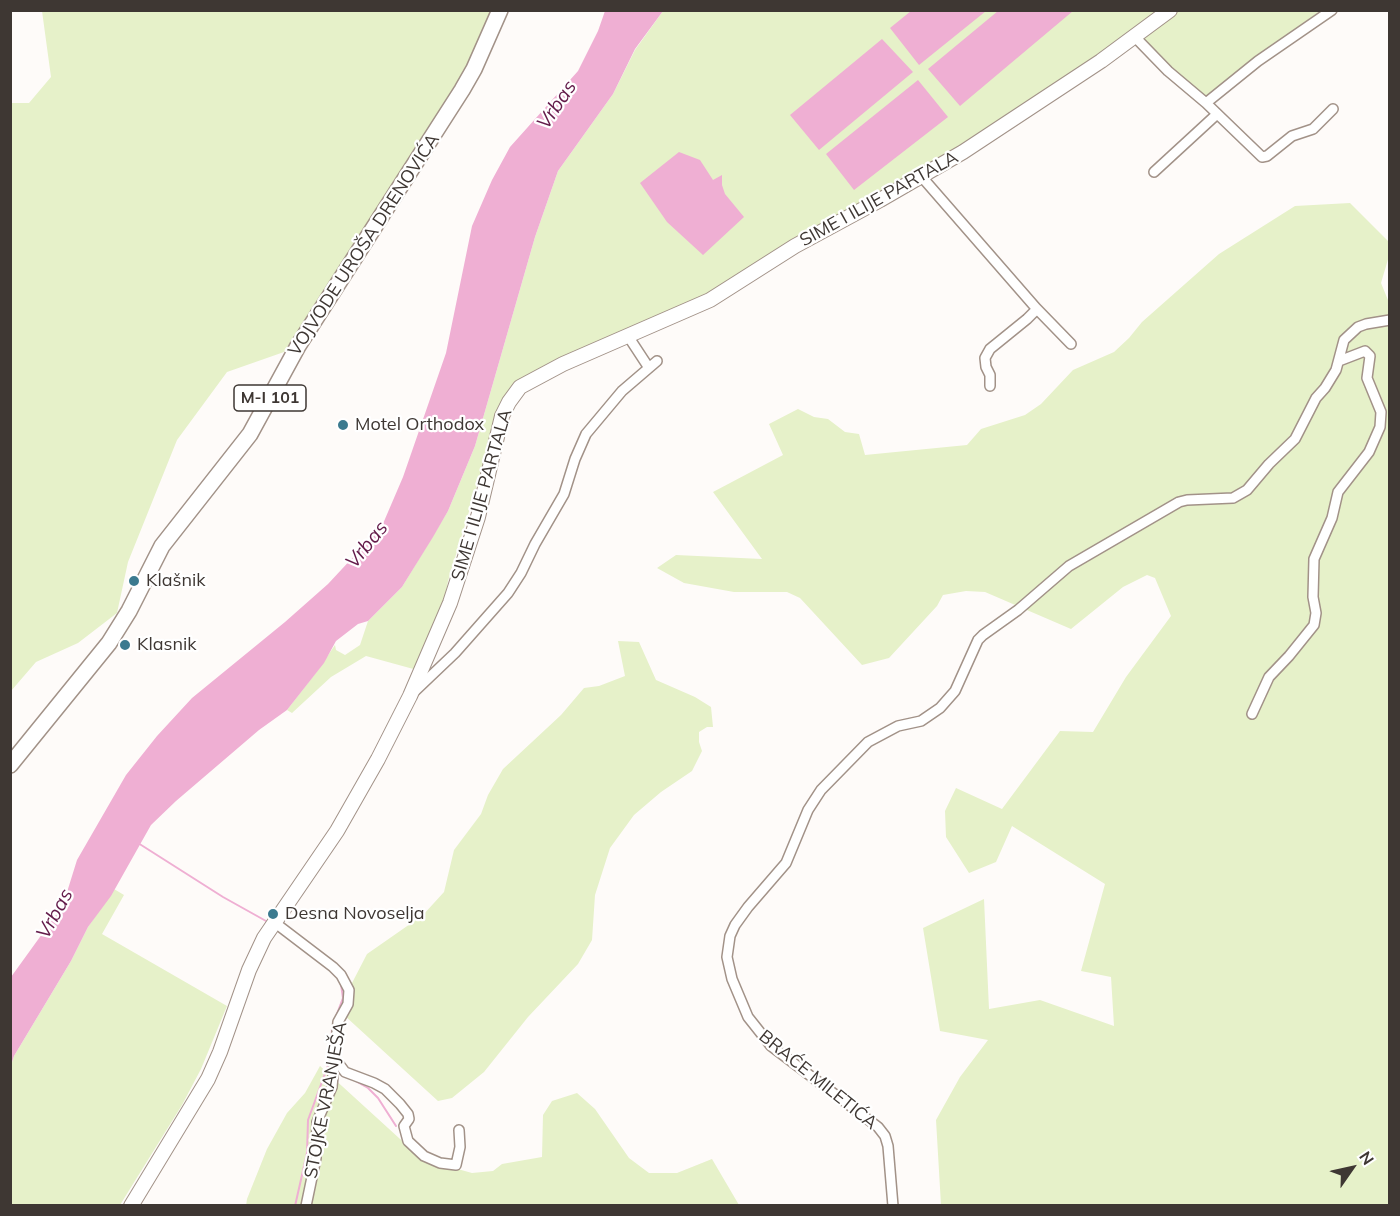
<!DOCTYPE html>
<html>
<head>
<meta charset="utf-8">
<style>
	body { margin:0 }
	#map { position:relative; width:1400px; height:1216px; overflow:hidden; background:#fefbf9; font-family:Mulish,sans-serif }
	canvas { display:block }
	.frame { position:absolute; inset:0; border:12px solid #3e3733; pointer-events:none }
	.north { position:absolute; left:1322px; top:1138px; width:60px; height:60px; -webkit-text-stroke:4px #fff; paint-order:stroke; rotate:56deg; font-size:16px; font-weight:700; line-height:24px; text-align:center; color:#3e3733 }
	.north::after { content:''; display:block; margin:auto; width:21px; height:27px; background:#3e3733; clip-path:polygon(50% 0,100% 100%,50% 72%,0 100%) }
</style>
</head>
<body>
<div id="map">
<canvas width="1400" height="1216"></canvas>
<div class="frame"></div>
<div class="north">N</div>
</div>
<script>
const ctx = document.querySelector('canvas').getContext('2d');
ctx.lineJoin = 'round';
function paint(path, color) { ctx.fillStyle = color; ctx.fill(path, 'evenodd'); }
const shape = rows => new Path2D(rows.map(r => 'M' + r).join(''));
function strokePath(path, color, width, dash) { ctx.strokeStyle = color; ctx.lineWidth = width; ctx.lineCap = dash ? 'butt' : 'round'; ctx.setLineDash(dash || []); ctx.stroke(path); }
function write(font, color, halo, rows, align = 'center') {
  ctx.font = font + ' Mulish,sans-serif'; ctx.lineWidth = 4.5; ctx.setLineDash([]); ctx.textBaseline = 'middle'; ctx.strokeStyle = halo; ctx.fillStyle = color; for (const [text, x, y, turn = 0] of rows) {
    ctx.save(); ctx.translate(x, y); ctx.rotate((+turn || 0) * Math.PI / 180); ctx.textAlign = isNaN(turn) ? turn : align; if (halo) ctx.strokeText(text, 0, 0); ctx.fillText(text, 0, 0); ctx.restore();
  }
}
paint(shape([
	[42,11,490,11,472,63,284,352,227,372,177,440,128,562,117,613,78,643,36,662,11,691,10,103,29,103,51,77],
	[663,11,1320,11,1251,61,1203,101,1134,37,1101,61,710,300,545,372,499,412,448,581,444,604,417,670,366,656,331,677,292,713,287,710,318,670,335,645,336,650,345,655,360,645,368,621,402,587,448,511,475,446,535,237,558,171,613,94,635,50],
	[1350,203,1390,243,1389,256,1381,283,1390,305,1389,1205,941,1205,936,1120,960,1077,988,1040,940,1031,923,928,984,899,989,1009,1040,1000,1114,1026,1111,977,1081,971,1105,884,1012,826,996,862,969,873,946,837,945,811,956,788,1002,809,1060,731,1093,732,1126,677,1171,616,1155,578,1147,575,1123,587,1071,629,985,592,966,591,943,595,937,606,889,658,862,665,800,598,787,592,734,592,684,583,657,568,676,555,762,559,713,492,783,455,769,424,798,409,814,417,828,419,845,432,859,434,865,455,967,445,981,429,1025,415,1041,404,1073,370,1114,352,1129,338,1142,322,1219,254,1295,206],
	[618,641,639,642,656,680,695,697,711,707,713,727,707,727,699,732,699,742,702,751,692,771,661,792,634,815,610,848,595,895,592,940,578,964,528,1017,484,1072,452,1098,438,1101,345,1016,350,1006,352,983,367,954,423,915,444,892,454,850,481,814,488,795,503,769,561,715,584,688,599,686,625,676],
	[114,889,124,895,102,934,227,1006,201,1069,182,1105,120,1205,11,1206,11,1065,14,1056,71,961,88,927],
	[320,1066,422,1159,472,1173,493,1171,502,1164,542,1157,543,1115,552,1101,577,1093,595,1109,629,1158,649,1173,677,1173,712,1159,739,1205,246,1206,247,1199,267,1149,287,1113,305,1093]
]), '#e6f1c9');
paint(shape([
	[605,11,663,11,635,49,613,94,558,171,535,237,475,446,448,511,433,537,402,587,368,621,358,624,336,641,324,663,287,710,259,730,176,801,151,825,111,896,88,927,71,961,14,1056,11,1065,11,977,63,905,77,860,126,775,157,736,192,698,285,622,328,584,382,526,403,477,446,353,472,226,492,180,510,147,578,71,598,31],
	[911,11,911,10,986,11,919,65,890,28],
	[998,11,1073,11,960,106,928,69],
	[882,39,913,72,819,150,790,115],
	[918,80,948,117,854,190,826,154],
	[679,152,700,160,713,180,722,175,722,185,725,194,744,217,703,255,667,222,640,183]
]), '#efafd3');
strokePath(shape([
	[138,843,223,897,266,921],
	[331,1051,332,1027,343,998,341,984],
	[352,1079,368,1088,378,1098,396,1126],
	[295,1206,307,1153,308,1120,330,1060]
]), '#efafd3', 2);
const street = shape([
	[1135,37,1168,71,1206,103,1262,157,1267,156,1292,136,1313,129,1333,109],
	[1206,103,1258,61,1332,10],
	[1154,172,1216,115],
	[921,176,1036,308,1035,311,1027,319,990,349,985,358,986,367,990,375,990,386],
	[1036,308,1071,344],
	[628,336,649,368],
	[414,692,455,653,508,593,521,573,535,544,564,494,575,459,586,434,622,391,657,361],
	[1252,714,1269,677,1289,656,1314,625,1316,613,1313,597,1314,559,1332,518,1338,492,1369,452,1380,427,1381,412,1367,378,1370,356,1365,351,1339,361],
	[274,922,333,967,341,975,349,990,348,1004,338,1022,332,1087,317,1122,316,1158,306,1206],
	[336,1060,345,1072,374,1083,385,1089,400,1104,408,1114,409,1119,404,1126,408,1141,424,1156,440,1163,456,1165,460,1147,459,1130],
	[893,1206,888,1146,885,1136,878,1127,771,1046,748,1017,732,979,727,957,730,936,735,925,748,907,786,863,808,810,821,790,868,742,898,726,921,721,940,708,955,691,978,640,983,635,1018,610,1069,566,1179,502,1187,500,1233,498,1247,490,1269,464,1295,439,1316,398,1325,388,1336,370,1344,340,1358,327,1366,324,1390,320]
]);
const secondary = shape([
	[131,1206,208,1079,220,1052,249,970,264,938,337,831,378,759,410,696,450,603,478,517,502,416,509,402,520,387,563,364,710,300,795,246,880,200,963,152,1101,61,1170,10]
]);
const primary = shape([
	[10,765,109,643,129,611,162,546,250,434,298,346,462,90,474,69,500,10]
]);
strokePath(street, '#a29288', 12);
strokePath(secondary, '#a29288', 16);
strokePath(primary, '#a29288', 18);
strokePath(street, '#fff', 9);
strokePath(secondary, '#fff', 14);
strokePath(primary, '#fff', 15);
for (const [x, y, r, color] of [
	[343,425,6,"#3b7a8f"],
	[134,581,6,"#3b7a8f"],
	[125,645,6,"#3b7a8f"],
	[273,914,6,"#3b7a8f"]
]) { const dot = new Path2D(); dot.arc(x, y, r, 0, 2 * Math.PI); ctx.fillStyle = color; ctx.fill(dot); strokePath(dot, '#fff', 2); }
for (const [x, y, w] of [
	[270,398,72]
]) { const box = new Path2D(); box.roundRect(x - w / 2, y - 13, w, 26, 4.5); ctx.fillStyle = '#fff'; ctx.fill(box); strokePath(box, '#3e3733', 1.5); }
write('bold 16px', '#3e3733', null, [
	["M-I 101",270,398]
]);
write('18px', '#3e3733', '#fff', [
	["SIME I ILIJE PARTALA",879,199,-29],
	["VOJVODE UROŠA DRENOVIĆA",364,245,-57],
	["SIME I ILIJE PARTALA",482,495,-74],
	["BRAĆE MILETIĆA",818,1080,39],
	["STOJKE VRANJEŠA",326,1100,-79]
]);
write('18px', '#3e3733', '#fff', [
	["Motel Orthodox",355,425],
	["Klašnik",146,581],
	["Klasnik",137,645],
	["Desna Novoselja",285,914]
], 'left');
write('italic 20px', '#631b4a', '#fff', [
	["Vrbas",557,105,-56],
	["Vrbas",367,545,-51],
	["Vrbas",55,914,-61]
]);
</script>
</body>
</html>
